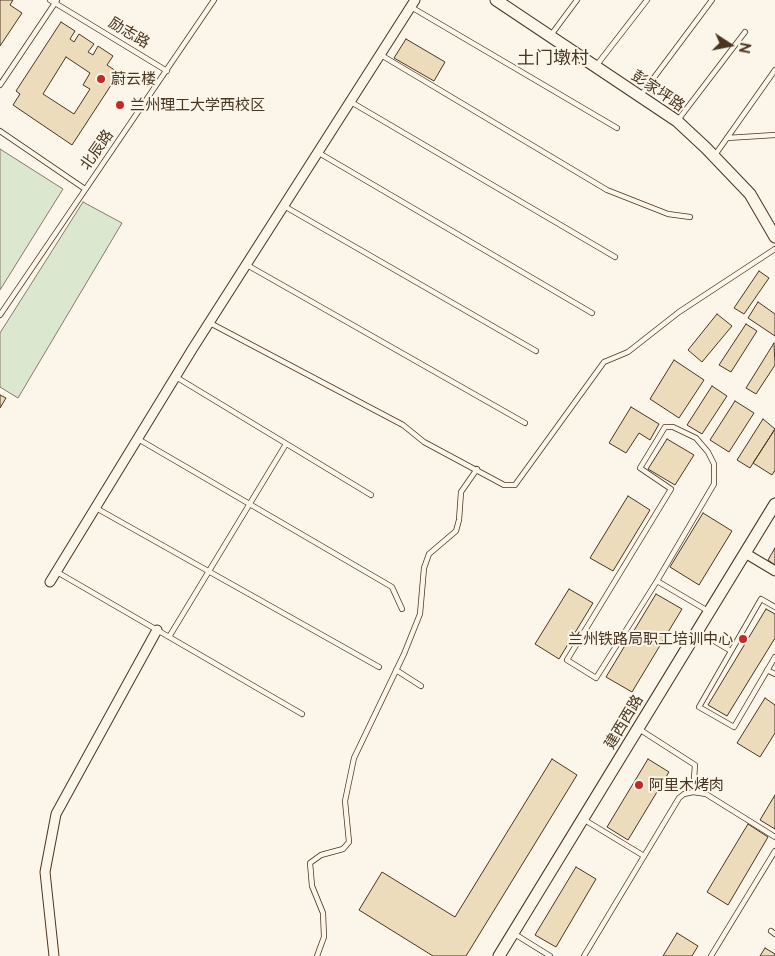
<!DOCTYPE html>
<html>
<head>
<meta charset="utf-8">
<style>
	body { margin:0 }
	#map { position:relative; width:775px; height:956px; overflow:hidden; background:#fbf6e9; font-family:Raleway,sans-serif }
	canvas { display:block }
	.north { position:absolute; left:705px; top:20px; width:50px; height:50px; -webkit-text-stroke:4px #fbf6e9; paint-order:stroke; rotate:101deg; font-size:14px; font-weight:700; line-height:20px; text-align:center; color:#4a3520 }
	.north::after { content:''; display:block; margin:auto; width:18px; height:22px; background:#4a3520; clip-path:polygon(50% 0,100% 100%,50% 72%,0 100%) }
</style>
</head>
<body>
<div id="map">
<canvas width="775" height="956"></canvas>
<div class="north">N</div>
</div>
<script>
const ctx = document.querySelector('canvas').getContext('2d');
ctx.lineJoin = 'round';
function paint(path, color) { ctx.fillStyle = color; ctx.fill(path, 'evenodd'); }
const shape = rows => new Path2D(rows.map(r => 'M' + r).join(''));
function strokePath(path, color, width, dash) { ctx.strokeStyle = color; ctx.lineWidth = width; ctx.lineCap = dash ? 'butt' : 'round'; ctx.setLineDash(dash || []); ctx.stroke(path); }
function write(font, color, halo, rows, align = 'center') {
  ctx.font = font + ' Raleway,"Noto Sans SC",sans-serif'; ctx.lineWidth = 4; ctx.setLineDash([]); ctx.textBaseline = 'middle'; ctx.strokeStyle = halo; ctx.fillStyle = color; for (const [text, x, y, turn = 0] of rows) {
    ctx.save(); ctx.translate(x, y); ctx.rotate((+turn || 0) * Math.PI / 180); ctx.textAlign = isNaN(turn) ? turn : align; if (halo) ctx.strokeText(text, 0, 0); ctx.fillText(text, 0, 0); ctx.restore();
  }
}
const green = shape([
	[0,149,63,189,0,290,0,149],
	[83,202,122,223,18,398,0,387,0,333,83,202]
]);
paint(green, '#dce7d0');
strokePath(green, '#887966', 1);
const building = shape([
	[0,0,13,0,10,5,22,13,0,46,0,0],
	[61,22,75,31,70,39,74,42,79,34,94,44,88,52,93,55,98,46,113,56,107,65,119,73,72,145,13,105,20,94,16,91,61,22],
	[66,57,90,73,83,85,90,89,74,114,43,94,66,57],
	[406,39,445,62,434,81,394,58,406,39],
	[759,271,769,278,744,314,734,308,759,271],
	[758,302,775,314,775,336,748,318,758,302],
	[717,314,732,326,702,362,688,350,717,314],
	[746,324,757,331,731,372,719,365,746,324],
	[774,343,775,365,756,394,746,388,774,343],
	[674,360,704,380,679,418,650,399,674,360],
	[712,386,727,396,702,434,687,425,712,386],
	[0,395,6,398,0,408,0,395],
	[735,401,754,413,729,452,710,440,735,401],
	[631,407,659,424,650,440,639,433,626,453,609,443,631,407],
	[763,419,775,429,750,468,737,460,763,419],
	[775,429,775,470,772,475,753,463,775,429],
	[667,439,694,455,675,485,648,469,667,439],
	[628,496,650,510,613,571,590,558,628,496],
	[703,513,732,531,699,585,670,567,703,513],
	[775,548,775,565,768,560,775,548],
	[569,589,593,603,559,659,535,644,569,589],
	[656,594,682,609,632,692,606,677,656,594],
	[766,609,775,614,775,638,727,716,708,705,766,609],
	[765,698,775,705,775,733,760,757,737,743,765,698],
	[552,759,577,775,466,956,433,956,359,910,382,872,455,917,552,759],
	[648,759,669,772,628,840,607,827,648,759],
	[775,795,775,829,760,820,775,795],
	[748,824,768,837,728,905,707,892,748,824],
	[576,867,596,879,556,947,535,935,576,867],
	[677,933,698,946,692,956,663,956,677,933],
	[765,948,775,954,774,956,760,956,765,948]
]);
paint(building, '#ecdcbc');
strokePath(building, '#4a3520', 1);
const lane = shape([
	[57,0,55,3,167,71],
	[411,7,617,128],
	[551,35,577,0],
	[381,55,607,190,668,214,690,217],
	[596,66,647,0],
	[0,85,55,3,50,0],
	[641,95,712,0],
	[351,102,615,257],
	[678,120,745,32],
	[0,131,85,189],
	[727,138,775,135],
	[319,153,592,313],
	[715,155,775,70],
	[284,206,536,351],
	[247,265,525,423],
	[0,315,214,0],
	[210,323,403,425,424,442,504,485,515,485,604,362,628,352,679,312,775,249],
	[176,377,371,495],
	[138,439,392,587,402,609],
	[96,508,379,667],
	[57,572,302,714],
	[657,581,596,678,567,660,671,489,640,468,665,427,673,427,696,438,708,452,714,464,714,484,657,581,708,611],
	[775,607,761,599,699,707,734,727,775,657],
	[699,632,731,651],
	[169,637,286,444],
	[396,670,421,686],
	[767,670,775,674],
	[639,729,695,765,693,792],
	[583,819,644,856],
	[771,931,775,934],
	[513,933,550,956],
	[317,956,324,937,323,913,312,886,310,863,321,855,343,849,349,842,345,801,354,758,404,654,420,614,424,568,429,554,456,531,459,520,461,492,477,469],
	[584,956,679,798,684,794,693,792,706,794,775,837],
	[711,956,775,851]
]);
const street = shape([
	[745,553,775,571],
	[50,582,193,348,415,0],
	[54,956,45,872,56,814,157,630]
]);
const secondary = shape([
	[496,0,677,121,706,148,750,194,775,237],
	[499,956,775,504]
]);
strokePath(lane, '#4a3520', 6);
strokePath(street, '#4a3520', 11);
strokePath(secondary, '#4a3520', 13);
strokePath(lane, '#fbf6e9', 4.5);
strokePath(street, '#fbf6e9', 9);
strokePath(secondary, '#fbf6e9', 11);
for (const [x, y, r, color] of [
	[101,79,5,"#c62828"],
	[120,105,5,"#c62828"],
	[743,639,5,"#c62828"],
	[639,785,5,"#c62828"]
]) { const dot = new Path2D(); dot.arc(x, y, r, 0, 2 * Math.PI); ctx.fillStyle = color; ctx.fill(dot); strokePath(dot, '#fbf6e9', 2); }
write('15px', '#4a3520', '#fbf6e9', [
	["励志路",129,33,31],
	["彭家坪路",658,91,34],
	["北辰路",97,150,-55],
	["建西西路",624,722,-59]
]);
write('15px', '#4a3520', '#fbf6e9', [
	["蔚云楼",111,79],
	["兰州理工大学西校区",130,105],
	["兰州铁路局职工培训中心",733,639,"right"],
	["阿里木烤肉",649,785]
], 'left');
write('18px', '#4a3520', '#fbf6e9', [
	["土门墩村",553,59]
]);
</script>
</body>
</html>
